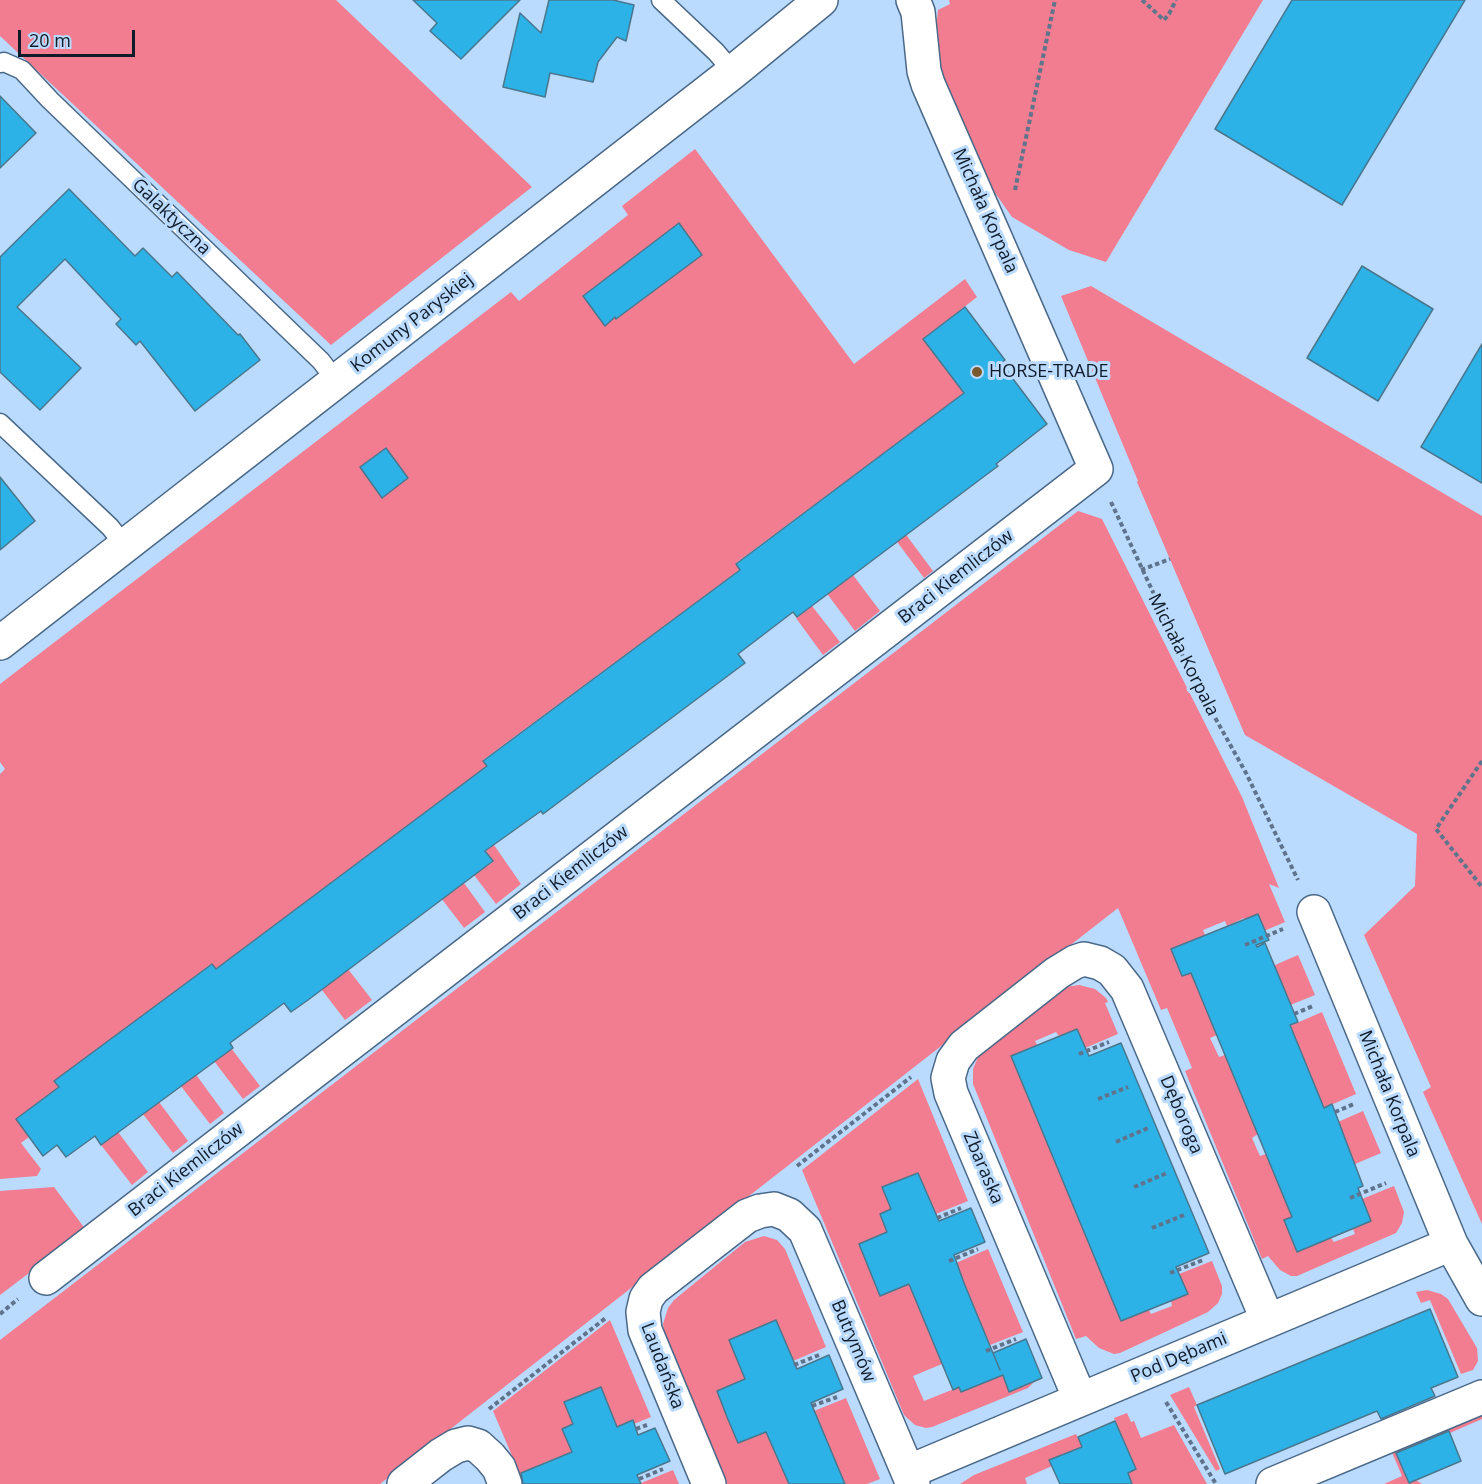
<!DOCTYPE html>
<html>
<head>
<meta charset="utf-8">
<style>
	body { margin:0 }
	#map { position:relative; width:1482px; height:1484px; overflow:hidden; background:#badafe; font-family:"Open Sans",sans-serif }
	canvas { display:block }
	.scale { position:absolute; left:18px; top:30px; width:117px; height:27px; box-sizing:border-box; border:3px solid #0f1b28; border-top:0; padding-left:8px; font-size:18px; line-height:21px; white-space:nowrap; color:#0f1b28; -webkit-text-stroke:4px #badafe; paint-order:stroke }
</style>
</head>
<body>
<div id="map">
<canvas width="1482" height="1484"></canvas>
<div class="scale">20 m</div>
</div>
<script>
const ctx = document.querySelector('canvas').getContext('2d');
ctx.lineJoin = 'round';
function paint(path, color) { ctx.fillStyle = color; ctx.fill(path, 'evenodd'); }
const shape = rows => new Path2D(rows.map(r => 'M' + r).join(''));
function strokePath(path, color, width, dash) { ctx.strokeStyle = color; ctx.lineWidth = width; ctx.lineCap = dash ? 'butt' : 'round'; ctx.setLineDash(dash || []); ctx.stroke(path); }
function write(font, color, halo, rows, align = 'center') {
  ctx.font = font + ' "Open Sans",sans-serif'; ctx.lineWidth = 6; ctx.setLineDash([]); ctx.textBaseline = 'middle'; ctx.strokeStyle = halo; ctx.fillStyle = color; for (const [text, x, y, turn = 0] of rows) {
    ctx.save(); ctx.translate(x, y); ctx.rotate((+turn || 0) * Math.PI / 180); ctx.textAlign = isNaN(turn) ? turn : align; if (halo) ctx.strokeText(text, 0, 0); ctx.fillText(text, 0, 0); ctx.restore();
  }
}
paint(shape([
	[0,0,336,0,532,187,331,345,0,36],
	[949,0,1263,0,1106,262,1069,250,1012,217,993,190,933,59,938,10,950,4],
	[695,149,854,364,965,279,977,297,923,339,964,393,736,563,740,569,726,580,483,760,487,766,216,969,211,964,55,1082,59,1087,16,1119,29,1137,21,1143,41,1169,37,1176,0,1179,0,774,5,769,0,762,0,684,511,292,519,301,628,215,622,206],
	[1091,286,1482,516,1482,1224,1423,1092,1431,1087,1364,935,1415,886,1417,834,1245,735,1137,482,1138,481,1061,296],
	[1078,511,1102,519,1242,797,1279,888,1269,884,1285,922,1252,936,1244,918,1227,926,1225,921,1203,930,1205,935,1171,949,1182,976,1198,969,1200,995,1217,1035,1210,1038,1219,1057,1225,1055,1258,1134,1252,1138,1260,1156,1266,1154,1283,1195,1291,1192,1297,1252,1331,1238,1334,1242,1355,1234,1353,1229,1371,1221,1362,1199,1394,1186,1404,1212,1402,1223,1396,1233,1297,1276,1291,1276,1280,1270,1268,1256,1262,1259,1185,1071,1192,1068,1167,1008,1161,1010,1118,908,380,1484,0,1484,0,1340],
	[898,524,933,571,924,578,889,531],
	[853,575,880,611,855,631,819,583],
	[812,606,840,642,823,655,796,618],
	[494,845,521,884,496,904,474,875,493,862,486,851],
	[464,883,485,912,464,928,435,890],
	[1298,955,1315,995,1283,1008,1266,969],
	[341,960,372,1000,345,1020,322,990],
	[1079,985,1095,989,1106,998,1108,1002,1105,1003,1118,1034,1085,1048,1077,1029,1059,1036,1056,1032,1035,1041,1037,1045,1011,1056,1121,1321,1149,1310,1151,1314,1172,1306,1171,1301,1179,1274,1212,1261,1222,1286,1222,1294,1218,1303,1208,1312,1120,1353,1114,1354,1099,1348,1086,1336,1076,1339,973,1084,973,1069,979,1055,1065,987],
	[1322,1012,1356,1094,1324,1108,1290,1026],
	[231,1048,260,1086,243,1099,214,1061],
	[189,1065,224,1113,210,1124,174,1077],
	[918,1079,968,1201,936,1214,918,1173,882,1187,891,1209,880,1214,887,1232,859,1244,880,1295,909,1284,942,1364,913,1376,924,1401,959,1387,961,1392,979,1384,978,1379,1000,1370,1010,1392,1034,1382,1028,1388,932,1427,926,1428,915,1425,904,1415,802,1170],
	[159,1102,188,1141,173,1153,136,1105],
	[1363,1111,1381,1153,1348,1167,1331,1125],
	[118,1132,148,1172,132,1185,101,1145],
	[54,1187,86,1230,0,1295,0,1191],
	[764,1236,777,1240,785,1249,826,1347,793,1361,776,1320,729,1340,745,1379,717,1391,727,1417,767,1431,789,1484,727,1484,664,1332,663,1324,668,1308,674,1300,745,1242],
	[988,1249,1023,1332,990,1345,956,1263],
	[1427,1290,1441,1294,1448,1299,1477,1348,1478,1361,1473,1370,1461,1374,1430,1300,1421,1303,1416,1292],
	[610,1320,651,1417,634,1424,617,1427,600,1387,564,1402,573,1424,562,1429,572,1452,543,1463,551,1484,524,1484,493,1411],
	[1189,1387,1197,1405,1194,1407,1220,1469,1216,1471,1170,1395],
	[846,1398,880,1479,867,1484,845,1484,814,1411],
	[1482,1412,1482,1419,1397,1456,1416,1480,1422,1484,1384,1484,1402,1476,1391,1450],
	[1127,1413,1131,1422,1134,1421,1141,1438,1174,1425,1207,1484,1132,1484,1128,1473,1136,1469,1114,1418],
	[1076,1434,1085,1452,1068,1460,1065,1453,1050,1460,1052,1466,1025,1478,1027,1484,960,1484,974,1475],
	[673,1470,679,1484,641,1484,641,1483]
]), '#f27d91');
const building = shape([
	[413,0,520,0,461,59,430,31,437,23,413,0],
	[549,0,613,0,634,5,626,41,617,37,598,62,593,82,550,73,545,97,503,87,520,13,541,33,549,0],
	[1292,0,1465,0,1342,205,1215,129,1292,0],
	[0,96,36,133,0,168,0,96],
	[69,189,135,256,143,248,172,277,177,272,238,335,240,334,260,360,195,411,140,341,136,345,116,324,121,319,65,259,17,307,81,368,40,410,0,372,0,257,69,189],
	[679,223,702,255,616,319,615,317,605,326,583,296,679,223],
	[1362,266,1433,309,1378,401,1307,358,1362,266],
	[965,307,1005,360,1001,363,1047,424,996,464,998,466,797,617,793,612,738,654,745,663,543,814,541,811,485,851,493,861,308,1000,291,1012,284,1003,230,1043,233,1048,101,1145,95,1136,66,1157,57,1145,43,1156,16,1119,59,1087,54,1081,212,964,216,969,487,766,483,761,740,570,736,564,964,393,923,339,965,307],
	[1482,344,1482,483,1421,447,1482,344],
	[386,448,408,478,382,498,360,467,386,448],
	[0,477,35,521,0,550,0,477],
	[1258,914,1269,940,1256,945,1257,947,1265,943,1298,1022,1290,1025,1324,1108,1332,1104,1363,1186,1358,1188,1371,1221,1297,1252,1284,1220,1292,1217,1191,973,1182,976,1171,949,1258,914],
	[1077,1029,1089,1056,1121,1043,1209,1253,1176,1267,1188,1294,1121,1321,1011,1056,1077,1029],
	[918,1173,939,1221,971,1208,985,1242,954,1255,964,1283,1000,1370,993,1353,1026,1339,1042,1378,1009,1392,1003,1375,961,1392,959,1387,953,1390,909,1284,880,1296,859,1244,887,1232,880,1214,891,1209,882,1187,918,1173],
	[1430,1309,1458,1377,1431,1388,1435,1396,1381,1419,1377,1411,1225,1474,1197,1405,1430,1309],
	[776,1320,797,1369,829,1355,843,1389,811,1403,845,1484,789,1484,766,1432,738,1443,727,1417,717,1391,745,1379,729,1340,776,1320],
	[601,1387,617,1427,633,1420,638,1435,655,1428,670,1461,637,1475,641,1484,523,1484,521,1473,572,1452,562,1429,573,1424,564,1402,601,1387],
	[1115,1421,1136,1469,1128,1473,1132,1484,1060,1484,1049,1460,1082,1447,1078,1437,1115,1421],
	[1449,1431,1461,1461,1409,1483,1396,1453,1449,1431]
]);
paint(building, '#2db2e8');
strokePath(building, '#49778d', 1.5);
const service = shape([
	[661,0,716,52,733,72],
	[0,63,4,62,22,70,50,100,321,361,337,382],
	[0,423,110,527,126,547]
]);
const minor = shape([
	[0,643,733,72,821,0],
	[1314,912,1451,1244,1482,1299],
	[46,1278,1096,469,928,84,924,71,918,12,913,0],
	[1080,1399,951,1093,948,1078,953,1061,964,1046,1057,973,1075,962,1084,959,1100,963,1112,970,1127,989,1268,1321],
	[908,1472,1451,1244],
	[404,1484,441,1455,456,1446,468,1443,478,1446,490,1457,499,1468,505,1484],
	[709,1484,645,1330,643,1312,646,1299,653,1289,747,1216,760,1211,774,1209,789,1215,805,1230,913,1484],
	[1273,1484,1482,1397]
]);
strokePath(service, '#4a6887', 21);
strokePath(minor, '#4a6887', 36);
strokePath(shape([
	[1142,0,1164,20,1169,14,1176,0],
	[1015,190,1055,0],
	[1111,502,1194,680,1246,773,1298,880],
	[1141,570,1170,559],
	[1482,761,1436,829,1482,887],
	[1245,945,1283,929],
	[1294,1014,1313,1006],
	[1079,1054,1109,1042],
	[1098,1099,1128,1087],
	[1335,1112,1354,1104],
	[1116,1142,1148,1128],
	[797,1166,911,1077],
	[1134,1187,1167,1173],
	[1350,1198,1386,1183],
	[937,1218,961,1208],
	[1152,1228,1184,1215],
	[949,1261,978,1249],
	[1170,1273,1203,1260],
	[0,1314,18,1299],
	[986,1351,1016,1339],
	[794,1365,819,1355],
	[1166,1402,1216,1484],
	[812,1406,837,1397],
	[489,1409,607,1317],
	[636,1429,647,1425],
	[639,1479,663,1469]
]), '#5f748c', 4, [4.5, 3]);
strokePath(service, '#fff', 18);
strokePath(minor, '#fff', 33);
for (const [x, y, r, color] of [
	[977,372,6,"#7a5930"]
]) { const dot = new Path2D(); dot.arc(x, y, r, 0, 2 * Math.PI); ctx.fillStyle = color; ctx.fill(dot); strokePath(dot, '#badafe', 2); }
write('18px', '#0f1b28', '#badafe', [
	["Michała Korpala",985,211,66],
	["Galaktyczna",171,217,44],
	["Komuny Paryskiej",412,323,-38],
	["Braci Kiemliczów",956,577,-38],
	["Michała Korpala",1183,655,63],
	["Braci Kiemliczów",571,873,-38],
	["Michała Korpala",1389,1094,68],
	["Dęboroga",1181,1115,67],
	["Zbaraska",983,1168,67],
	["Braci Kiemliczów",186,1170,-38],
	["Butrymów",853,1341,67],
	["Pod Dębami",1179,1358,-23],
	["Laudańska",662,1366,69]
]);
write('18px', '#0f1b28', '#badafe', [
	["HORSE-TRADE",989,372]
], 'left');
</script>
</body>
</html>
